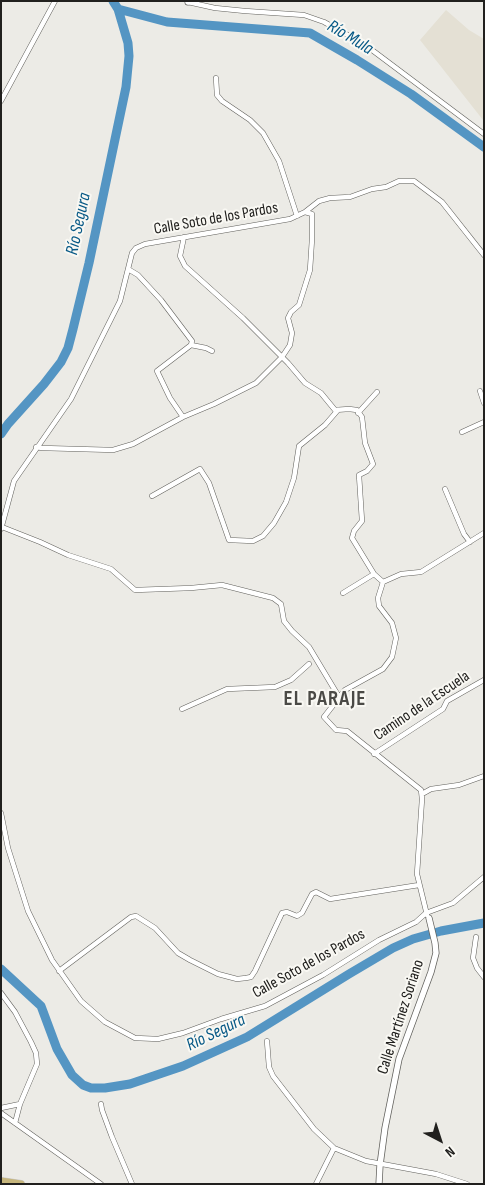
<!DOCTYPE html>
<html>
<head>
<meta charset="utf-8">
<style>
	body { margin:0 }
	#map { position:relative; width:485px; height:1185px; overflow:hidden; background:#ecebe6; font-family:"Sofia Sans Condensed",sans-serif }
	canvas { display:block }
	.frame { position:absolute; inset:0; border:2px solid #21201e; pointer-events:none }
	.north { position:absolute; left:415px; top:1115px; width:50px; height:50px; -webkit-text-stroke:4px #f9f8f3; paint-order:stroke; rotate:140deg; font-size:14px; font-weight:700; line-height:20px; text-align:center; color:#21201e }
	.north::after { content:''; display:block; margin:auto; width:18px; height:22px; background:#21201e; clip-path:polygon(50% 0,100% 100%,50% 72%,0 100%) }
</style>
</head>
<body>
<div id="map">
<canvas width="485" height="1185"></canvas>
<div class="frame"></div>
<div class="north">N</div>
</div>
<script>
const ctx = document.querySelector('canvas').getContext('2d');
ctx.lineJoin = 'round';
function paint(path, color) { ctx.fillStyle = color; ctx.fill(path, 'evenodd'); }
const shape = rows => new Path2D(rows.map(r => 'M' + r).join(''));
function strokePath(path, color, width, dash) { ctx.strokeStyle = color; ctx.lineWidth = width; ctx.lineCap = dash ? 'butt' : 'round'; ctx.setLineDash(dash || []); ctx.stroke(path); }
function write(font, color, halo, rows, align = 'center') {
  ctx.font = font + ' "Sofia Sans Condensed",sans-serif'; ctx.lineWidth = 4; ctx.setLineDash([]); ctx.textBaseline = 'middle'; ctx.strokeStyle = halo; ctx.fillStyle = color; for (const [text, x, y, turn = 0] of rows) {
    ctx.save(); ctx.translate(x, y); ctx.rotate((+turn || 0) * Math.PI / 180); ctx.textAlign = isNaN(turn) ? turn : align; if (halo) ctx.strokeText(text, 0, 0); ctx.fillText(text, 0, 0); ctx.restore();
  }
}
paint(shape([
	[446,10,469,30,484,39,483,120,420,40]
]), '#e4e0d4');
strokePath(shape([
	[118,9,167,22,310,33,357,60,411,94,484,147],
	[1,434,8,424,44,384,61,362,68,348,73,329,89,263,126,87,129,56,128,43,118,9,113,1],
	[1,969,41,1006,57,1049,72,1075,83,1085,91,1088,105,1088,130,1084,183,1066,247,1037,349,974,393,948,413,939,441,931,484,923]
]), '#5495c3', 9);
const street = shape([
	[188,2,215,8,245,11,304,15,324,22,364,44,484,134],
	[216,78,217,95,222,101,250,120,263,133,279,161,297,216],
	[1,101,55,1],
	[184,237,180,256,185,266,243,318,288,363,305,383,321,393,335,410,349,409,357,410,362,417,365,443,373,464,367,471,359,475,362,521,354,531,352,538,374,574,383,582],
	[128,269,138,275,161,300,192,341,191,345,157,371,170,398,183,417,214,404,256,383,282,357,290,345,292,333,288,318,291,312,299,305,310,270,312,239,312,214,305,212],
	[191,345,206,348,212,351],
	[480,391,484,403],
	[358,413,377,392],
	[462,432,484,422],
	[36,447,42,448,113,450,133,444,183,417],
	[445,489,464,534,470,542],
	[152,496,200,469,209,483,229,540,253,541,263,536,274,523,286,502,294,478,299,446,325,425,338,410],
	[2,527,40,542,68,555,111,569,135,590,191,588,222,585,273,598,281,604,284,621,292,631,309,647,339,697],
	[1,529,14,481,71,399,120,301,132,253,136,248,145,244,290,219,305,212,319,201,330,198,350,197,372,189,386,187,399,181,414,181,442,202,484,255],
	[343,593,374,574],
	[182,709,227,689,275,687,291,680,309,664],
	[374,754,443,709,447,701,484,680],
	[422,794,431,789,459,785,484,776],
	[1,813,8,848,28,911,52,960,81,1001,105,1022,135,1038,158,1039,183,1033,221,1019,265,1006,323,975,379,940,416,922,426,913,453,903,484,877],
	[427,915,417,874,422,799,421,790,347,731,336,730,324,717,345,690,383,669,392,657,396,638,392,623,379,606,378,598,383,582,401,574,421,572,484,533],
	[476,937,473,958,477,968,484,977],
	[59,971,131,917,136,916,155,928,178,953,190,960,218,974,237,979,246,978,251,977,255,971,282,913,287,912,297,916,302,913,312,894,316,892,330,899,419,885],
	[1,993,15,1012,31,1042,36,1053,37,1064,20,1104,15,1123],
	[267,1041,269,1067,273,1076,314,1129,334,1148,366,1161,436,1174,467,1184],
	[101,1104,102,1110,112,1137,132,1184],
	[1,1108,20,1104],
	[1,1113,101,1184],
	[316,1184,334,1148]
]);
const secondary = shape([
	[188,1,188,2],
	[379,1184,380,1165,385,1128,399,1059,431,972,436,953,435,943,429,918]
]);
const primary = shape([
	[1,1181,21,1184]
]);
strokePath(street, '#61605c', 5.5);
strokePath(secondary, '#61605c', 7);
strokePath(primary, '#cac9c9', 8);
strokePath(street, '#fff', 4.5);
strokePath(secondary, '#fff', 5.5);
strokePath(primary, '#c6b67d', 7);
write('16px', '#21201e', '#f9f8f3', [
	["Calle Soto de los Pardos",216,219,-10],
	["Camino de la Escuela",422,706,-34],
	["Calle Soto de los Pardos",309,964,-29],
	["Calle Martínez Soriano",401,1017,-72]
]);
write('italic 18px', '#075986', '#f9f8f3', [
	["Río Mula",350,38,31],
	["Río Segura",79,224,-78],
	["Río Segura",216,1033,-26]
]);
ctx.letterSpacing = '1px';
write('bold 21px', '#4b4a46', '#f9f8f3', [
	["EL PARAJE",325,700]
]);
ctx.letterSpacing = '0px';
</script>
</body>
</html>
